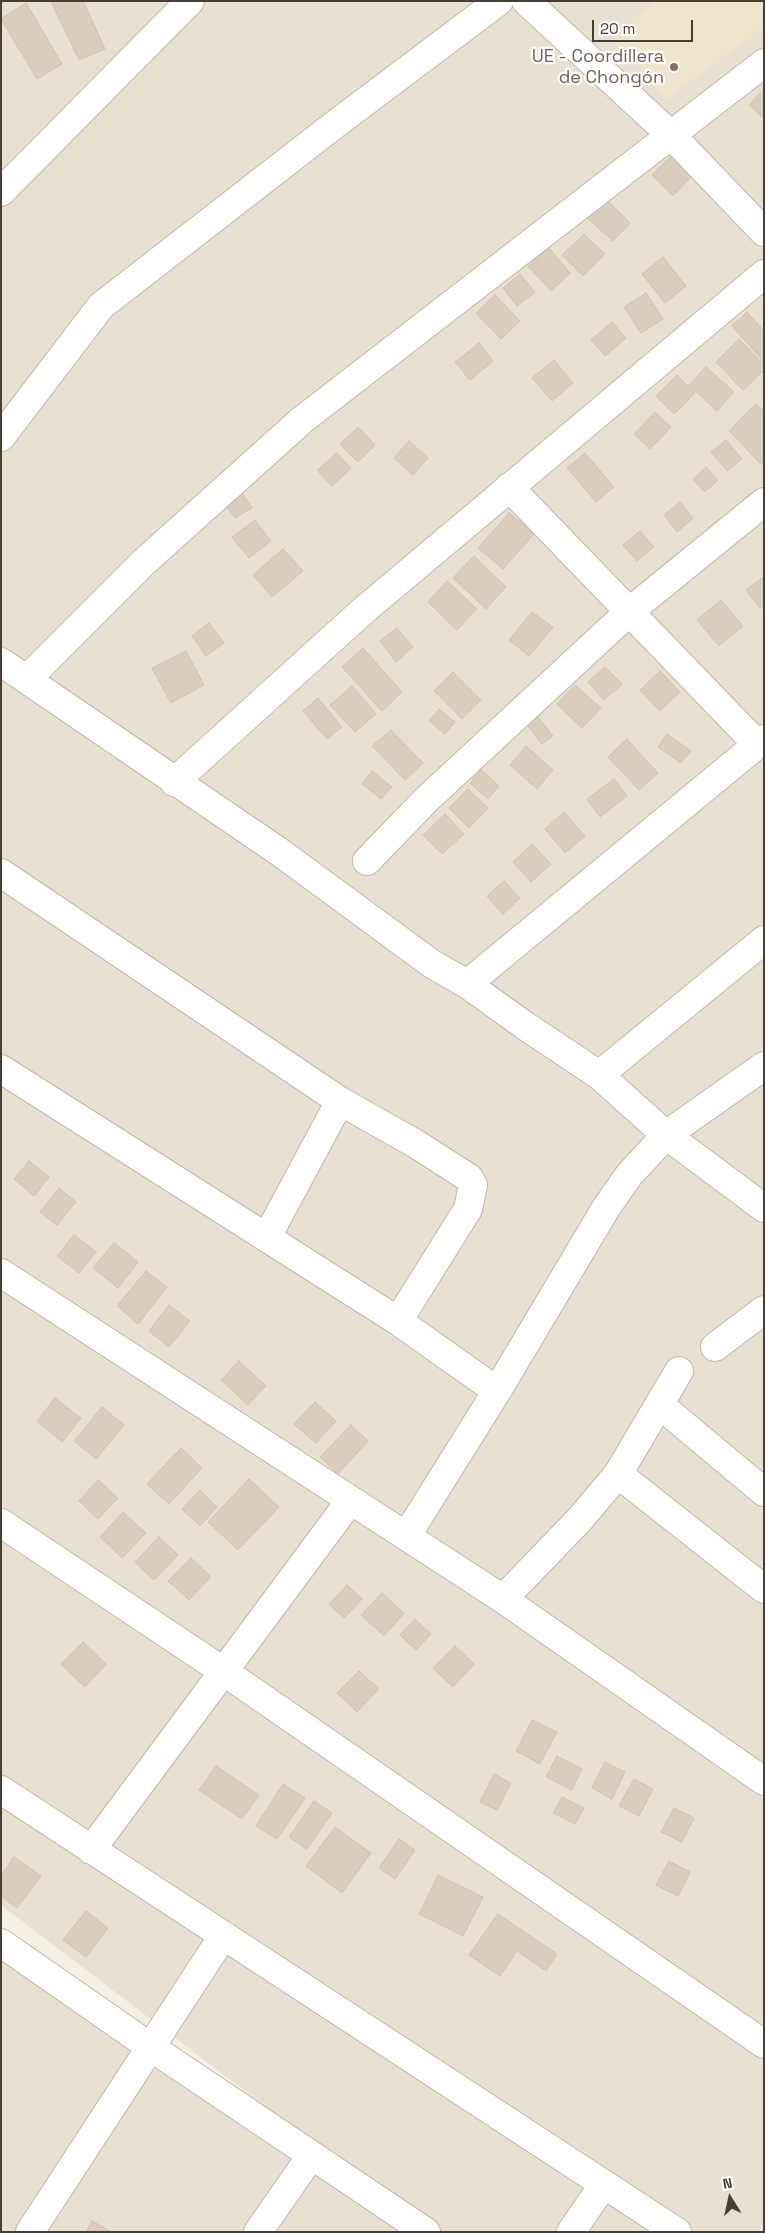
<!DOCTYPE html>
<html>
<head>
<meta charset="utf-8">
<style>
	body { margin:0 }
	#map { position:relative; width:765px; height:2233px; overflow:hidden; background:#f4efe4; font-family:"Space Grotesk",sans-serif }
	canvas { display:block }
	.frame { position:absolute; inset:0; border:2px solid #473f33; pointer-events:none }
	.north { position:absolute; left:705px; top:2173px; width:50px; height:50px; -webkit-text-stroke:4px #fff; paint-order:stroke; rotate:350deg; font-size:14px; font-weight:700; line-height:20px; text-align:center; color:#473f33 }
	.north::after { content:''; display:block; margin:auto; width:18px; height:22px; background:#473f33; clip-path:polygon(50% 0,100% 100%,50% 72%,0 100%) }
	.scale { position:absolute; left:592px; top:20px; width:101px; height:22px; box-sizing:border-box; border:2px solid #473f33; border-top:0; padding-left:6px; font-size:15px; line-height:18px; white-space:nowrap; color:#473f33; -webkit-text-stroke:4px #fff; paint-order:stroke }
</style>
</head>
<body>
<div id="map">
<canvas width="765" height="2233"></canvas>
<div class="frame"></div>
<div class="north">N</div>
<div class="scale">20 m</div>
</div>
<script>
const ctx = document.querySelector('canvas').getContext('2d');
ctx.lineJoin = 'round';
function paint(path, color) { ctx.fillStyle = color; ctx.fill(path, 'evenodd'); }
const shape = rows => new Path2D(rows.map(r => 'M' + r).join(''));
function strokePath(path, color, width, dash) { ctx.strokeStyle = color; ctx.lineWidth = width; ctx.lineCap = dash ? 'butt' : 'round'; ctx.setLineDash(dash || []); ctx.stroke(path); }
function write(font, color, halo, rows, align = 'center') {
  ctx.font = font + ' "Space Grotesk",sans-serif'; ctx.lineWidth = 4.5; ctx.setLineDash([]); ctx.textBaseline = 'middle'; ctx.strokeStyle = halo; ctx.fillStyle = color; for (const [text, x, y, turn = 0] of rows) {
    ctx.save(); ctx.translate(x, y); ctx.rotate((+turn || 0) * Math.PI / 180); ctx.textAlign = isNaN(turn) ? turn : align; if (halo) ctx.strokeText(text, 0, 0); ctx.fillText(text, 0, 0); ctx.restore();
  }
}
paint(shape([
	[1,1,764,1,764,2232,1,2232,1,1927,317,2146,1,1905]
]), '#e8e1d1');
paint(shape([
	[656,1,764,1,764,27,666,100,613,35]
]), '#efe5cc');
const building = shape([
	[56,1,83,1,105,49,79,60,52,3,56,1],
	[26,3,62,64,37,79,1,19,26,3],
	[764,89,764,119,749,105,764,89],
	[675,152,696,172,673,196,652,175,675,152],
	[605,198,630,223,613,241,586,217,605,198],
	[584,234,605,254,583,276,562,255,584,234],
	[549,248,570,273,551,291,528,266,549,248],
	[663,257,686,286,665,303,642,274,663,257],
	[520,274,535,292,517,306,503,288,520,274],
	[646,293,663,319,641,333,624,307,646,293],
	[495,295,520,321,501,339,476,313,495,295],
	[747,312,764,331,764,362,732,326,747,312],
	[612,322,626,338,605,356,591,340,612,322],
	[739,339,764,365,764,370,743,390,716,362,739,339],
	[479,343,493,361,470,380,455,362,479,343],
	[554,360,573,383,552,401,532,378,554,360],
	[706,367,734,392,717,411,689,385,706,367],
	[677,375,695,393,674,414,656,396,677,375],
	[756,404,764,411,764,461,761,464,729,431,756,404],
	[655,412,671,427,650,449,634,434,655,412],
	[358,427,375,445,358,462,340,444,358,427],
	[726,440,742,459,727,471,711,452,726,440],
	[409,441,428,458,413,475,394,458,409,441],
	[337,453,351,468,332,486,317,470,337,453],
	[585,453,614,487,596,502,567,468,585,453],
	[706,467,718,480,705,492,693,479,706,467],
	[240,490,252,508,235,518,223,501,240,490],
	[680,502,693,518,677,532,664,515,680,502],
	[509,513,534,534,503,569,478,548,509,513],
	[255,520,271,541,249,558,232,537,255,520],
	[640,531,654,547,637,561,623,545,640,531],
	[283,549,303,571,272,597,253,575,283,549],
	[474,556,506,587,486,609,453,578,474,556],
	[764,576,764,605,760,608,746,590,764,576],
	[447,581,477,609,457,630,428,602,447,581],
	[721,600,743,626,719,646,697,620,721,600],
	[532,612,553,627,529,656,509,640,532,612],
	[209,623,224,643,206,656,192,636,209,623],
	[397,628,413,647,396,662,380,641,397,628],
	[363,648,402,692,382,711,342,667,363,648],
	[186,651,204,685,171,703,152,668,186,651],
	[605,667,622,684,604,700,588,682,605,667],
	[660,671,680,692,660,711,640,690,660,671],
	[453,672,481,700,462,719,434,691,453,672],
	[575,685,601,708,582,728,557,704,575,685],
	[352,686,376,714,355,732,330,705,352,686],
	[318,698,342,727,327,739,303,711,318,698],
	[439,709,455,722,445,734,429,721,439,709],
	[538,717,553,736,542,744,527,725,538,717],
	[391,730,423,763,405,780,372,746,391,730],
	[667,734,691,751,681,763,658,747,667,734],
	[627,739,658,773,639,790,608,757,627,739],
	[526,746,553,770,537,789,510,765,526,746],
	[481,770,499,786,488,799,470,783,481,770],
	[372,771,392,787,381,799,362,784,372,771],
	[614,779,627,796,600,817,587,799,614,779],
	[468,789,488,808,469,828,449,808,468,789],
	[564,812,585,836,565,853,545,829,564,812],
	[445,814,464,834,442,854,423,835,445,814],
	[532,844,551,864,531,882,513,862,532,844],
	[504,881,520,898,503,914,487,896,504,881],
	[29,1161,49,1177,34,1196,14,1179,29,1161],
	[59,1188,76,1202,57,1225,40,1212,59,1188],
	[74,1235,96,1252,79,1273,57,1256,74,1235],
	[114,1243,138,1262,118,1288,93,1268,114,1243],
	[146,1271,167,1287,138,1324,117,1306,146,1271],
	[169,1305,190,1321,169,1347,149,1331,169,1305],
	[239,1361,266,1386,248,1405,221,1380,239,1361],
	[55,1398,81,1418,62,1442,37,1421,55,1398],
	[315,1402,336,1421,316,1443,294,1424,315,1402],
	[102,1407,124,1425,96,1459,74,1441,102,1407],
	[351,1425,368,1441,338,1474,320,1457,351,1425],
	[181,1448,202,1468,169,1504,147,1484,181,1448],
	[249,1479,279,1507,238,1550,208,1522,249,1479],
	[98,1480,118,1498,98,1519,79,1501,98,1480],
	[200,1490,217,1507,200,1526,182,1509,200,1490],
	[123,1512,146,1533,122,1558,100,1537,123,1512],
	[159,1537,178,1555,154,1580,135,1562,159,1537],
	[191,1558,211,1577,189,1600,168,1581,191,1558],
	[347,1585,362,1599,344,1618,329,1604,347,1585],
	[382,1593,404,1613,384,1636,361,1615,382,1593],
	[415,1619,431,1634,416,1650,400,1635,415,1619],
	[83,1642,106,1664,85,1687,61,1664,83,1642],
	[455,1646,474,1664,453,1687,433,1668,455,1646],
	[359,1671,379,1689,357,1712,337,1693,359,1671],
	[532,1720,557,1732,540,1764,516,1751,532,1720],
	[557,1756,582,1769,572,1790,546,1777,557,1756],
	[605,1762,625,1772,612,1799,592,1788,605,1762],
	[216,1766,259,1795,242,1819,199,1790,216,1766],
	[494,1774,511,1783,497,1810,480,1802,494,1774],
	[634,1779,653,1789,639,1816,619,1806,634,1779],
	[283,1784,305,1798,277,1839,256,1826,283,1784],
	[562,1797,584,1808,575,1824,553,1813,562,1797],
	[314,1801,332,1813,307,1849,289,1837,314,1801],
	[674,1808,694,1818,682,1842,661,1832,674,1808],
	[335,1827,371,1853,342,1893,306,1866,335,1827],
	[399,1839,415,1850,395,1879,379,1868,399,1839],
	[14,1857,41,1876,17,1908,1,1896,1,1875,14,1857],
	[669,1861,690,1872,678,1896,656,1885,669,1861],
	[438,1875,483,1897,463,1936,419,1914,438,1875],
	[86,1911,108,1928,86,1957,63,1940,86,1911],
	[498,1914,557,1954,546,1971,517,1951,500,1976,469,1955,498,1914],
	[92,2221,112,2232,86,2232,92,2221]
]);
paint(building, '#dacdbb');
strokePath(building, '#d2c2ab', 1);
const street = shape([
	[526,1,671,135,764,232],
	[1,192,190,1],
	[1,437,101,306,329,129,499,1],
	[509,487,757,744],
	[1,662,281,853,432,964,467,984,524,1025,599,1075,666,1135,764,1208],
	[27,679,144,562,302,420,764,63],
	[174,782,364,610,764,274],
	[367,861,427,799,630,611,764,502],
	[1,873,340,1101,416,1144,469,1178,473,1185,468,1209,398,1321],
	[467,984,764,739],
	[1,1069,398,1321,497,1391],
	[599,1075,764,940],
	[267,1237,340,1101],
	[1,1273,503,1599,764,1781],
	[715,1347,764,1310],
	[660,1405,764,1492],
	[618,1474,764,1589],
	[1,1523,223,1671,764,2044],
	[407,1535,497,1391,606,1208,629,1175,666,1135,764,1066],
	[503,1599,580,1519,618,1474,679,1371],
	[1,1790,677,2232],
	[91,1850,350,1501],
	[1,1943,149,2046,426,2232],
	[30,2232,223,1936],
	[258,2232,311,2156],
	[571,2232,604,2184]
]);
strokePath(street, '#c0b7a6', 30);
strokePath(street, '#fff', 28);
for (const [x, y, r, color] of [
	[674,67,5,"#8d6e63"]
]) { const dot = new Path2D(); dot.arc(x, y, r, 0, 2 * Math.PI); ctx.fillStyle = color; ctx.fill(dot); strokePath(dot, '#fff', 2); }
write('18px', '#785e54', '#fff', [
	["UE - Coordillera",664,57],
	["de Chongón",664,78]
], 'right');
</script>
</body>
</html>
